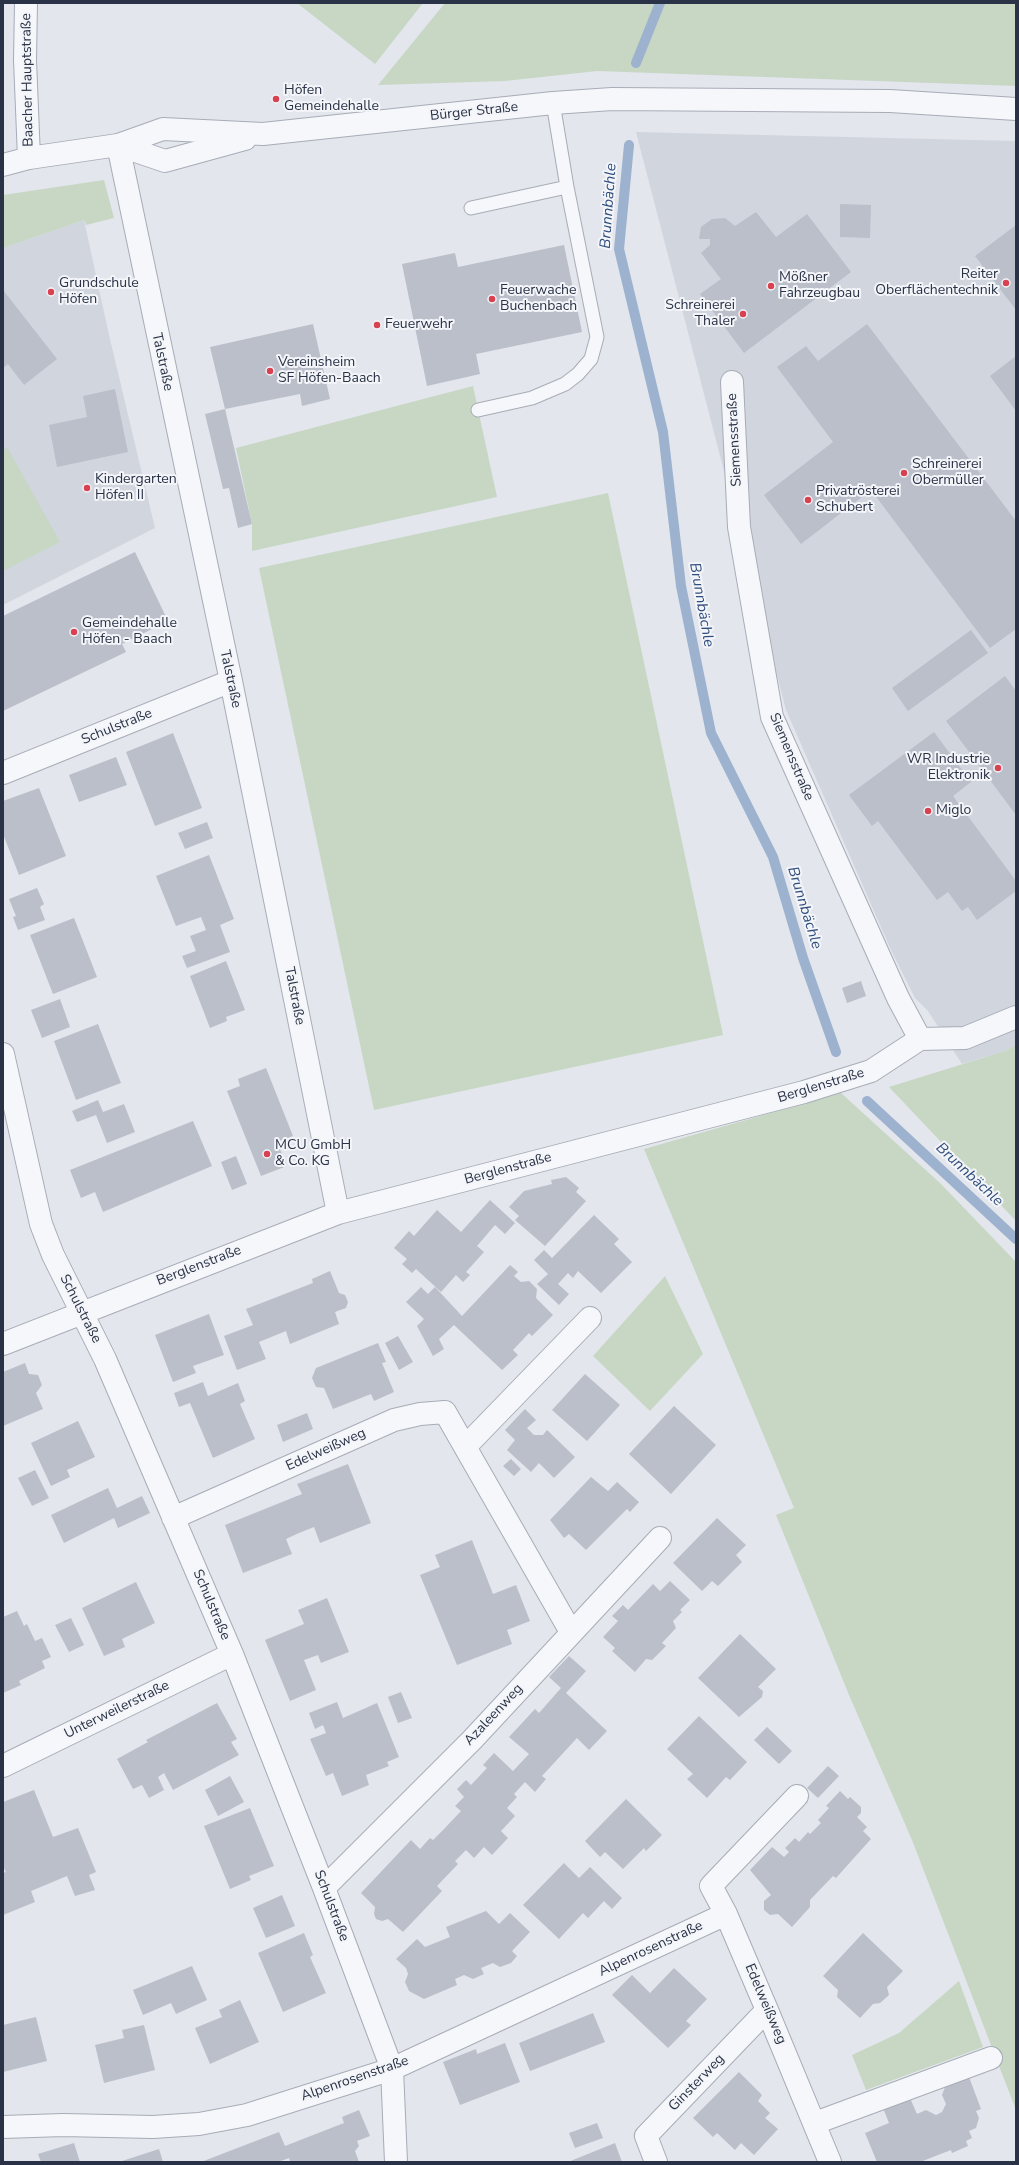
<!DOCTYPE html>
<html>
<head>
<meta charset="utf-8">
<style>
	body { margin:0 }
	#map { position:relative; width:1019px; height:2165px; overflow:hidden; background:#e3e6ec; font-family:"Nunito Sans",sans-serif }
	canvas { display:block }
	.frame { position:absolute; inset:0; border:4px solid #293246; pointer-events:none }
</style>
</head>
<body>
<div id="map">
<canvas width="1019" height="2165"></canvas>
<div class="frame"></div>
</div>
<script>
const ctx = document.querySelector('canvas').getContext('2d');
ctx.lineJoin = 'round';
function paint(path, color) { ctx.fillStyle = color; ctx.fill(path, 'evenodd'); }
const shape = rows => new Path2D(rows.map(r => 'M' + r).join(''));
function strokePath(path, color, width, dash) { ctx.strokeStyle = color; ctx.lineWidth = width; ctx.lineCap = dash ? 'butt' : 'round'; ctx.setLineDash(dash || []); ctx.stroke(path); }
function write(font, color, halo, rows, align = 'center') {
  ctx.font = font + ' "Nunito Sans",sans-serif'; ctx.lineWidth = 4; ctx.setLineDash([]); ctx.textBaseline = 'middle'; ctx.strokeStyle = halo; ctx.fillStyle = color; for (const [text, x, y, turn = 0] of rows) {
    ctx.save(); ctx.translate(x, y); ctx.rotate((+turn || 0) * Math.PI / 180); ctx.textAlign = isNaN(turn) ? turn : align; if (halo) ctx.strokeText(text, 0, 0); ctx.fillText(text, 0, 0); ctx.restore();
  }
}
paint(shape([
	[636,132,1016,141,1016,1045,1005,1051,962,1064,928,1011,915,998,891,950,786,710],
	[84,220,109,335,155,528,3,605,3,248]
]), '#d1d5de');
paint(shape([
	[297,3,423,3,375,64],
	[445,3,1016,3,1016,86,597,71,505,81,378,85],
	[104,180,114,218,86,225,84,220,3,248,3,195],
	[473,386,497,497,252,551,252,524,236,448],
	[7,447,60,542,3,571,3,451],
	[608,493,723,1035,374,1110,259,568],
	[1016,1045,1016,1221,889,1087,1005,1051],
	[841,1093,941,1184,1016,1262,1016,2110,912,1840,849,1695,776,1515,794,1508,644,1149],
	[665,1276,703,1354,650,1411,593,1356],
	[959,1981,983,2047,866,2090,852,2055,899,2033]
]), '#c7d7c4');
strokePath(shape([
	[636,63,660,3],
	[629,145,619,249,663,432,681,586,711,733,773,857,803,958,836,1052],
	[867,1101,1016,1239]
]), '#9cb2ce', 10);
paint(shape([
	[840,204,871,205,870,238,840,237],
	[756,212,776,237,807,214,851,272,744,353,700,294,721,279,701,253,710,245,710,239,699,239,701,227,712,219,725,218,735,226],
	[1016,225,1016,310,975,256],
	[564,245,582,332,476,354,480,374,427,386,402,264,455,253,458,267],
	[3,290,57,359,24,385,8,364,3,368],
	[313,324,330,399,302,406,300,394,225,409,252,524,238,528,229,488,223,489,205,414,225,409,210,347],
	[867,324,1016,521,1016,629,990,648,871,490,801,544,764,495,833,442,777,367,806,346,818,361],
	[1016,356,1016,411,990,376],
	[115,389,128,452,57,467,49,425,87,417,83,396],
	[135,552,168,621,122,644,126,652,3,711,3,616],
	[971,630,988,653,908,711,892,688],
	[1005,676,1016,691,1016,815,946,721],
	[934,732,971,782,953,796,1016,881,1016,891,977,920,968,907,962,911,948,892,937,900,878,821,872,826,849,795],
	[173,733,202,808,155,826,126,752],
	[116,757,127,785,79,802,69,775],
	[39,788,66,856,19,875,3,834,3,801],
	[207,822,213,838,185,849,178,833],
	[209,855,234,919,220,925,230,952,187,968,182,956,196,951,190,936,206,930,201,917,176,926,156,876],
	[37,888,44,904,40,907,45,920,18,930,13,917,16,916,9,899],
	[74,918,97,977,53,994,30,935],
	[226,961,245,1010,226,1017,227,1021,210,1028,190,976],
	[861,981,866,996,847,1003,842,988],
	[60,999,70,1027,42,1038,31,1010],
	[98,1024,121,1083,76,1100,54,1041],
	[266,1068,293,1136,277,1142,287,1166,261,1176,227,1091,240,1086,238,1079],
	[98,1100,103,1112,124,1104,135,1132,107,1143,96,1115,77,1122,72,1111],
	[193,1121,212,1166,103,1212,95,1192,81,1198,70,1170],
	[236,1156,247,1184,232,1190,221,1162],
	[566,1177,579,1188,576,1192,586,1201,545,1246,515,1220,519,1216,509,1207,524,1191,552,1184,551,1180],
	[490,1200,515,1223,505,1234,495,1225,477,1246,484,1252,466,1272,470,1275,463,1282,456,1275,441,1292,416,1269,412,1273,402,1264,407,1259,394,1248,409,1231,414,1236,437,1210,461,1232],
	[594,1215,619,1239,614,1244,632,1262,601,1293,578,1271,573,1278,568,1273,558,1284,569,1294,559,1305,537,1284,548,1274,534,1260,544,1250,552,1258],
	[510,1265,518,1272,514,1276,521,1282,529,1281,537,1289,536,1298,553,1315,532,1336,529,1333,513,1350,518,1355,502,1370,454,1325,439,1339,444,1349,433,1356,417,1326,424,1319,406,1302,421,1287,428,1294,435,1287,462,1316],
	[330,1271,339,1293,345,1295,348,1302,346,1308,335,1312,339,1324,290,1344,286,1331,259,1342,266,1359,237,1370,224,1336,253,1325,246,1309,313,1283,312,1279],
	[209,1314,224,1355,193,1366,196,1373,173,1382,155,1335],
	[398,1336,413,1362,399,1370,385,1343],
	[378,1343,386,1362,382,1363,394,1392,374,1401,371,1394,333,1409,324,1388,316,1387,312,1378,316,1368],
	[25,1363,29,1374,38,1375,42,1385,36,1393,43,1409,3,1426,3,1372],
	[585,1374,620,1405,587,1441,552,1410],
	[203,1382,208,1396,238,1383,245,1401,240,1404,255,1439,213,1458,190,1403,179,1407,174,1393],
	[674,1406,716,1445,671,1494,629,1454],
	[525,1409,536,1420,527,1428,534,1435,543,1435,547,1430,575,1457,554,1478,539,1463,531,1472,507,1450,515,1440,505,1430],
	[307,1413,313,1429,283,1442,277,1425],
	[78,1421,95,1457,67,1470,70,1477,51,1486,31,1443],
	[511,1459,521,1469,514,1476,503,1466],
	[348,1464,371,1523,320,1543,314,1527,299,1533,286,1539,292,1554,243,1573,225,1525,302,1494,297,1484],
	[35,1470,49,1498,32,1506,18,1478],
	[591,1477,608,1491,617,1482,639,1502,630,1512,627,1509,586,1550,569,1534,564,1538,550,1520],
	[108,1488,117,1508,142,1496,150,1513,118,1528,114,1518,64,1543,51,1515],
	[717,1518,746,1545,736,1555,742,1562,718,1586,712,1581,702,1591,673,1563],
	[472,1540,493,1594,516,1585,530,1621,507,1630,512,1644,457,1665,420,1575,440,1567,435,1555],
	[670,1581,690,1600,680,1610,682,1612,673,1621,676,1628,662,1643,666,1646,652,1660,646,1659,635,1672,612,1651,615,1648,603,1637,618,1621,612,1616,623,1605,628,1610,653,1584,660,1591],
	[136,1582,155,1623,122,1639,125,1647,104,1656,82,1608],
	[327,1598,349,1652,321,1663,318,1655,304,1660,316,1690,290,1701,265,1640,304,1624,298,1610],
	[17,1611,24,1626,27,1624,35,1641,42,1638,51,1657,42,1661,45,1668,19,1681,21,1685,3,1693,3,1617],
	[71,1618,84,1645,69,1652,55,1625],
	[740,1634,776,1669,758,1687,763,1691,762,1697,739,1717,698,1678],
	[569,1656,586,1671,566,1693,607,1731,589,1750,577,1738,542,1776,546,1779,535,1792,525,1782,514,1794,517,1797,507,1808,515,1816,501,1831,508,1838,492,1855,484,1847,474,1858,466,1850,455,1861,458,1864,437,1886,442,1891,403,1932,388,1919,382,1921,376,1919,374,1914,375,1907,361,1893,411,1840,420,1849,430,1838,433,1840,444,1829,461,1811,455,1806,464,1797,457,1789,466,1780,471,1785,487,1768,483,1765,494,1753,513,1771,529,1754,509,1737,535,1709,539,1713,561,1688,549,1677],
	[401,1692,412,1718,398,1723,388,1697],
	[337,1702,343,1718,377,1703,399,1757,387,1762,389,1766,366,1775,369,1785,342,1796,333,1773,326,1776,310,1739,326,1733,323,1725,315,1729,309,1713],
	[217,1703,237,1739,231,1742,239,1755,173,1790,164,1773,158,1777,164,1790,149,1798,142,1785,133,1789,117,1759,148,1742,146,1740],
	[699,1716,747,1762,730,1780,726,1777,707,1798,687,1779,693,1774,667,1749],
	[767,1727,792,1751,779,1764,754,1740],
	[828,1766,839,1776,818,1798,807,1788],
	[230,1776,244,1802,218,1816,205,1790],
	[34,1790,53,1837,78,1828,96,1872,89,1875,95,1890,75,1896,67,1876,31,1891,35,1902,3,1915,3,1873,6,1872,3,1866,3,1802],
	[840,1791,848,1799,850,1797,861,1807,861,1813,857,1817,867,1827,863,1831,871,1839,836,1878,833,1876,810,1900,810,1907,792,1927,778,1914,770,1915,764,1910,764,1901,771,1895,750,1870,772,1847,784,1857,789,1852,785,1848,795,1838,799,1842,808,1832,810,1834,821,1823,818,1820,829,1808,826,1806],
	[626,1799,662,1835,646,1851,644,1848,623,1869,605,1852,600,1857,585,1841],
	[250,1808,274,1866,249,1876,251,1880,230,1889,204,1826],
	[564,1863,579,1878,590,1867,622,1898,612,1909,604,1901,588,1918,583,1913,559,1939,523,1905],
	[282,1895,295,1926,266,1938,253,1908],
	[486,1911,499,1924,510,1913,530,1932,512,1951,517,1956,511,1963,500,1967,493,1963,481,1968,484,1974,473,1979,464,1975,455,1979,457,1985,424,1999,409,1991,405,1982,408,1974,406,1968,396,1959,417,1939,425,1947,450,1937,446,1927],
	[304,1933,313,1955,310,1957,326,1993,283,2012,258,1953],
	[863,1933,903,1971,887,1987,889,1995,880,2003,873,2004,860,2018,837,1997,838,1990,823,1976],
	[192,1966,207,2000,176,2014,171,2003,143,2015,133,1990],
	[674,1968,707,1999,686,2021,691,2025,668,2048,612,1995,632,1975,650,1993],
	[240,2000,259,2042,210,2064,195,2028,222,2017,219,2010],
	[593,2013,605,2042,530,2071,519,2043],
	[36,2017,47,2061,3,2072,3,2025],
	[144,2025,155,2070,104,2083,95,2045,124,2038,122,2030],
	[505,2043,520,2082,460,2105,443,2062,476,2049,477,2054],
	[739,2072,762,2095,758,2101,770,2113,765,2118,778,2129,754,2155,741,2143,735,2150,717,2133,713,2137,693,2118],
	[969,2077,981,2109,976,2111,979,2118,976,2128,969,2131,972,2138,966,2141,968,2146,952,2153,951,2150,920,2162,877,2162,865,2133,889,2123,883,2108,910,2098,917,2114,926,2110,936,2115,942,2112,946,2104,942,2095,945,2087],
	[359,2110,370,2136,357,2141,359,2146,355,2151,359,2162,290,2162,289,2158,278,2162,201,2162,279,2132,285,2146,344,2123,342,2117],
	[597,2123,603,2138,575,2148,569,2133],
	[74,2143,80,2162,41,2162,38,2154],
	[615,2143,622,2162,568,2162],
	[159,2149,163,2162,119,2162]
]), '#babfca');
const service = shape([
	[471,208,567,187,553,103],
	[478,410,532,398,565,384,578,374,591,359,597,337,567,187]
]);
const minor = shape([
	[118,145,231,681,338,1213],
	[732,382,739,527,772,717,898,998,920,1039],
	[3,773,231,681],
	[3,1054,41,1224,53,1255,105,1359,232,1654,324,1888,392,2069,396,2162],
	[3,1344,338,1213,804,1092,871,1071,920,1039,965,1038,1016,1017],
	[465,1447,590,1318],
	[173,1518,394,1420,420,1414,445,1412,571,1632],
	[3,1766,232,1654],
	[797,1796,711,1886,726,1914,767,2010,830,2162],
	[324,1888,472,1740,660,1538],
	[815,2123,991,2058],
	[3,2127,63,2125,153,2127,199,2124,247,2115,392,2069,726,1914],
	[656,2162,646,2136,767,2010]
]);
const tertiary = shape([
	[26,3,25,60,29,158],
	[118,145,165,161,245,139],
	[3,165,29,158,118,145,163,129,263,134,553,103,612,99,890,101,1016,109]
]);
strokePath(service, '#a7acb7', 15);
strokePath(minor, '#a7acb7', 24);
strokePath(tertiary, '#a7acb7', 24);
strokePath(service, '#f6f7fa', 13);
strokePath(minor, '#f6f7fa', 22);
strokePath(tertiary, '#f6f7fa', 22);
for (const [x, y, r, color] of [
	[276,99,4,"#d84250"],
	[1006,283,4,"#d84250"],
	[771,286,4,"#d84250"],
	[51,292,4,"#d84250"],
	[492,299,4,"#d84250"],
	[743,314,4,"#d84250"],
	[377,325,4,"#d84250"],
	[270,371,4,"#d84250"],
	[904,473,4,"#d84250"],
	[87,488,4,"#d84250"],
	[808,500,4,"#d84250"],
	[74,632,4,"#d84250"],
	[998,768,4,"#d84250"],
	[928,811,4,"#d84250"],
	[267,1154,4,"#d84250"]
]) { const dot = new Path2D(); dot.arc(x, y, r, 0, 2 * Math.PI); ctx.fillStyle = color; ctx.fill(dot); strokePath(dot, '#f3f5f9', 1.5); }
write('14px', '#293246', '#f3f5f9', [
	["Baacher Hauptstraße",28,80,-91],
	["Bürger Straße",474,112,-6],
	["Talstraße",162,362,78],
	["Siemensstraße",735,440,-93],
	["Talstraße",230,679,78],
	["Schulstraße",117,727,-22],
	["Siemensstraße",791,757,67],
	["Talstraße",294,996,79],
	["Berglenstraße",821,1086,-17],
	["Berglenstraße",508,1169,-15],
	["Berglenstraße",199,1266,-21],
	["Schulstraße",80,1309,63],
	["Edelweißweg",326,1450,-24],
	["Schulstraße",211,1605,67],
	["Unterweilerstraße",117,1710,-26],
	["Azaleenweg",494,1715,-47],
	["Schulstraße",331,1906,69],
	["Alpenrosenstraße",651,1949,-25],
	["Edelweißweg",765,2004,67],
	["Alpenrosenstraße",355,2079,-19],
	["Ginsterweg",697,2083,-46]
]);
write('14px', '#293246', '#f3f5f9', [
	["Höfen",284,91],
	["Gemeindehalle",284,107],
	["Reiter",998,275,"right"],
	["Oberflächentechnik",998,291,"right"],
	["Mößner",779,278],
	["Fahrzeugbau",779,294],
	["Grundschule",59,284],
	["Höfen",59,300],
	["Feuerwache",500,291],
	["Buchenbach",500,307],
	["Schreinerei",735,306,"right"],
	["Thaler",735,322,"right"],
	["Feuerwehr",385,325],
	["Vereinsheim",278,363],
	["SF Höfen-Baach",278,379],
	["Schreinerei",912,465],
	["Obermüller",912,481],
	["Kindergarten",95,480],
	["Höfen II",95,496],
	["Privatrösterei",816,492],
	["Schubert",816,508],
	["Gemeindehalle",82,624],
	["Höfen - Baach",82,640],
	["WR Industrie",990,760,"right"],
	["Elektronik",990,776,"right"],
	["Miglo",936,811],
	["MCU GmbH",275,1146],
	["& Co. KG",275,1162]
], 'left');
write('italic 15px', '#304e7d', '#f3f5f9', [
	["Brunnbächle",609,206,-86],
	["Brunnbächle",701,605,80],
	["Brunnbächle",804,908,73],
	["Brunnbächle",969,1175,43]
]);
</script>
</body>
</html>
